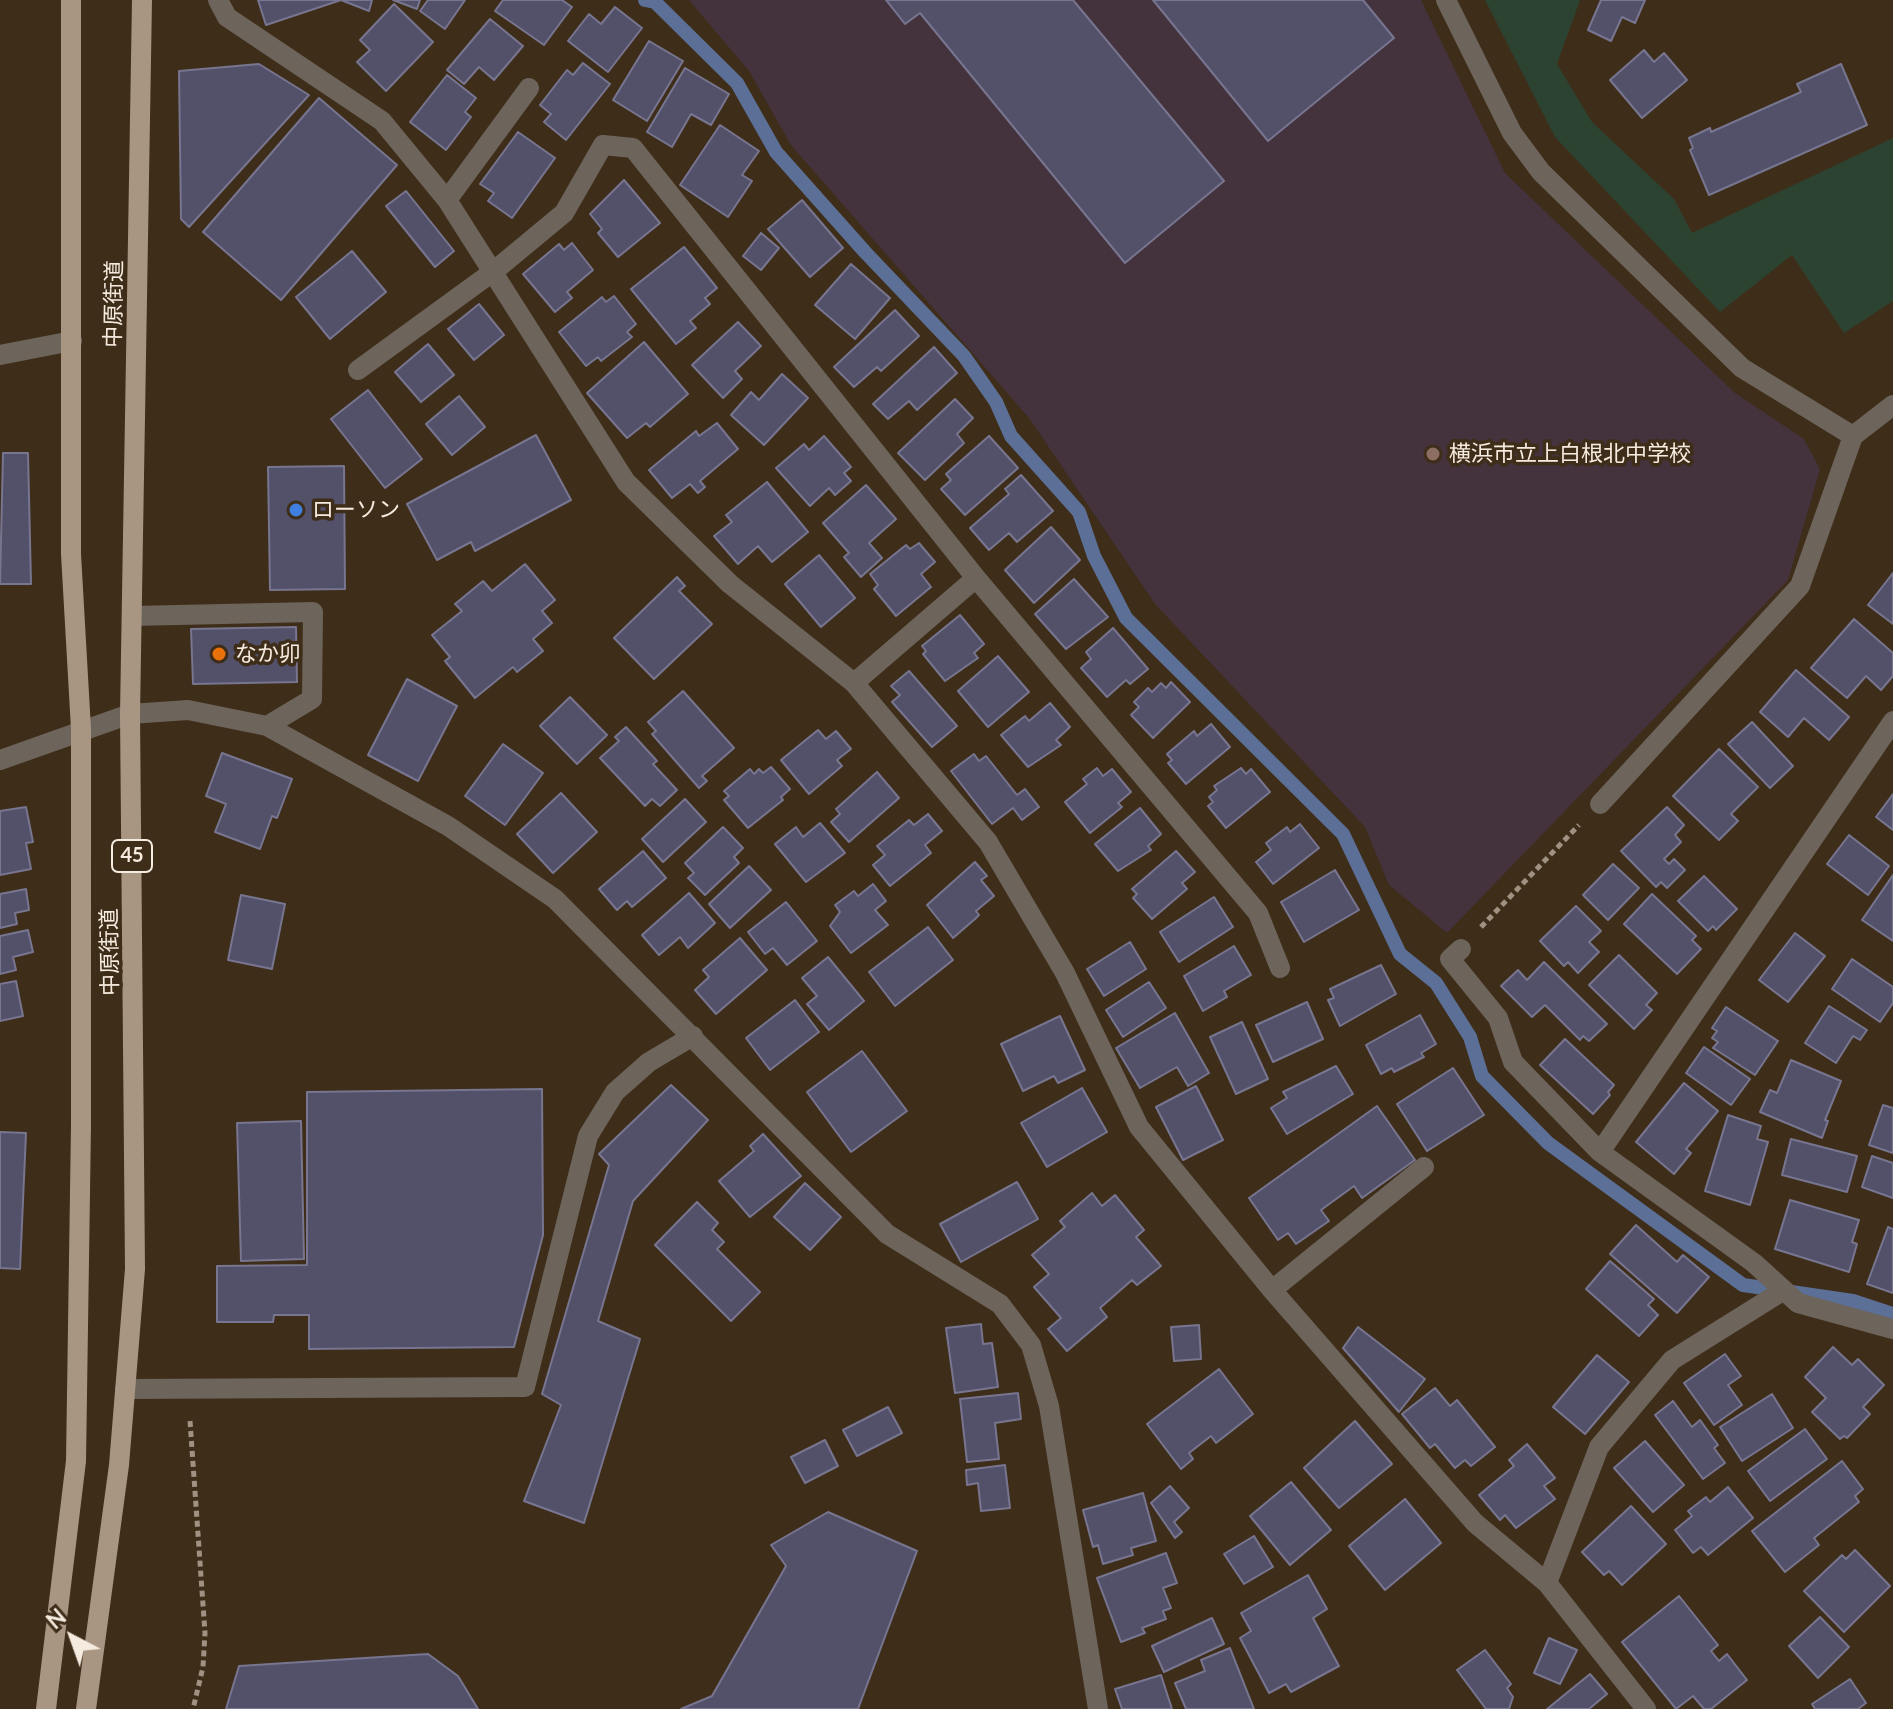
<!DOCTYPE html>
<html>
<head>
<meta charset="utf-8">
<style>
	body { margin:0 }
	#map { position:relative; width:1893px; height:1709px; overflow:hidden; background:#3e2d19; font-family:Lato,sans-serif }
	canvas { display:block }
	.north { position:absolute; left:32px; top:1597px; width:80px; height:80px; -webkit-text-stroke:6px #3e2d19; paint-order:stroke; rotate:319deg; font-size:22px; font-weight:700; line-height:32px; text-align:center; color:#f6ebdf }
	.north::after { content:''; display:block; margin:auto; width:28px; height:36px; background:#f6ebdf; clip-path:polygon(50% 0,100% 100%,50% 72%,0 100%) }
</style>
</head>
<body>
<div id="map">
<canvas width="1893" height="1709"></canvas>
<div class="north">N</div>
</div>
<script>
const ctx = document.querySelector('canvas').getContext('2d');
ctx.lineJoin = 'round';
function paint(path, color) { ctx.fillStyle = color; ctx.fill(path, 'evenodd'); }
const shape = rows => new Path2D(rows.map(r => 'M' + r).join(''));
function strokePath(path, color, width, dash) { ctx.strokeStyle = color; ctx.lineWidth = width; ctx.lineCap = dash ? 'butt' : 'round'; ctx.setLineDash(dash || []); ctx.stroke(path); }
function write(font, color, halo, rows, align = 'center') {
  ctx.font = font + ' Lato,"Noto Sans JP",sans-serif'; ctx.lineWidth = 7; ctx.setLineDash([]); ctx.textBaseline = 'middle'; ctx.strokeStyle = halo; ctx.fillStyle = color; for (const [text, x, y, turn = 0] of rows) {
    ctx.save(); ctx.translate(x, y); ctx.rotate((+turn || 0) * Math.PI / 180); ctx.textAlign = isNaN(turn) ? turn : align; if (halo) ctx.strokeText(text, 0, 0); ctx.fillText(text, 0, 0); ctx.restore();
  }
}
paint(shape([
	[689,0,1421,0,1505,173,1735,393,1804,439,1820,469,1788,580,1447,933,1389,885,1365,827,1155,604,1029,418,791,145,749,71]
]), '#44323c');
paint(shape([
	[1485,0,1580,0,1557,64,1592,122,1674,199,1692,233,1893,138,1893,301,1844,333,1792,255,1720,312,1555,137]
]), '#2d4332');
strokePath(shape([
	[645,0,655,2,737,83,776,152,865,252,964,356,996,402,1011,436,1079,512,1094,556,1126,618,1343,834,1400,954,1436,983,1470,1037,1482,1076,1548,1143,1743,1285,1853,1301,1893,1314]
]), '#5c6f96', 14);
const building = shape([
	[258,0,341,0,266,25,258,0],
	[341,0,372,0,369,11,341,0],
	[393,0,420,0,417,9,393,0],
	[428,0,465,0,445,29,420,11,428,0],
	[503,0,562,0,572,7,544,45,495,11,503,0],
	[886,0,1073,0,1224,181,1125,263,920,13,905,24,886,0],
	[1153,0,1363,0,1394,38,1268,141,1153,0],
	[1601,0,1645,0,1635,23,1622,17,1611,41,1588,30,1601,0],
	[394,4,433,42,386,91,357,62,370,50,360,40,394,4],
	[615,7,642,28,608,72,568,41,589,14,601,24,615,7],
	[490,19,523,46,494,80,479,67,464,84,447,70,490,19],
	[649,41,683,61,647,121,613,100,649,41],
	[1644,50,1654,62,1664,53,1687,80,1642,118,1610,80,1644,50],
	[583,63,610,84,566,140,544,122,551,114,540,105,567,70,573,75,583,63],
	[259,64,309,95,189,227,181,219,179,71,259,64],
	[1841,64,1867,125,1709,195,1690,150,1693,148,1689,138,1710,128,1711,132,1801,92,1797,84,1841,64],
	[685,68,729,94,711,125,691,114,672,147,647,132,685,68],
	[447,75,476,98,465,112,471,117,446,150,410,122,447,75],
	[319,98,397,165,281,300,203,232,319,98],
	[720,125,759,151,742,175,752,181,728,217,680,185,720,125],
	[518,132,555,158,512,218,488,201,494,193,480,184,518,132],
	[624,180,660,223,618,257,598,233,602,229,590,214,624,180],
	[406,191,454,251,435,267,386,206,406,191],
	[802,200,843,248,810,277,768,229,802,200],
	[761,233,779,248,761,270,743,256,761,233],
	[572,243,593,270,567,292,572,298,555,312,523,274,559,244,564,250,572,243],
	[684,247,717,288,705,298,710,304,690,321,696,328,676,344,631,289,684,247],
	[352,251,386,292,330,339,296,297,352,251],
	[851,264,890,298,855,339,815,305,851,264],
	[614,296,636,324,627,332,632,337,601,361,598,357,586,366,559,332,602,297,606,302,614,296],
	[479,304,504,335,474,360,448,329,479,304],
	[895,310,919,336,881,371,877,367,854,387,834,367,895,310],
	[738,322,761,346,735,371,742,379,723,398,692,365,738,322],
	[644,342,688,394,650,427,646,423,627,438,587,393,644,342],
	[428,344,454,375,421,402,395,372,428,344],
	[934,347,957,373,917,410,909,401,888,419,873,404,934,347],
	[782,374,808,398,764,445,731,415,751,392,759,400,782,374],
	[368,390,422,459,385,488,331,419,368,390],
	[459,396,485,427,452,455,426,424,459,396],
	[955,399,973,418,957,434,964,443,925,480,898,453,955,399],
	[717,423,738,449,700,481,705,487,698,493,690,484,672,498,649,470,696,431,699,436,717,423],
	[536,435,571,500,475,551,471,542,437,560,407,504,536,435],
	[824,436,851,467,844,473,851,481,835,495,829,488,810,506,776,468,804,444,809,450,824,436],
	[989,436,1018,468,965,515,941,489,951,480,946,474,989,436],
	[3,453,28,453,31,584,0,584,3,453],
	[344,466,345,589,270,590,268,467,344,466],
	[1021,475,1053,511,1017,542,1009,533,989,550,970,528,1009,494,1005,489,1021,475],
	[767,482,808,532,772,562,758,546,738,564,714,536,732,522,726,515,767,482],
	[866,485,896,519,869,543,882,558,861,577,844,557,849,553,823,523,866,485],
	[1051,527,1080,560,1034,603,1005,570,1051,527],
	[919,543,935,562,921,574,931,587,896,616,874,589,878,585,870,574,906,545,910,549,919,543],
	[819,555,855,598,821,627,785,584,819,555],
	[525,564,555,600,542,611,552,623,533,639,543,651,517,672,513,667,475,698,445,661,450,657,432,635,462,611,455,604,483,581,492,591,525,564],
	[1893,573,1893,624,1868,605,1893,573],
	[677,577,685,586,679,591,712,624,654,679,614,638,677,577],
	[1074,579,1108,617,1066,649,1035,614,1074,579],
	[960,615,984,644,974,653,978,658,945,681,923,654,926,651,922,646,960,615],
	[1854,619,1893,653,1893,676,1881,690,1866,676,1847,698,1811,668,1854,619],
	[296,627,297,682,193,684,191,629,296,627],
	[1113,628,1148,669,1130,684,1126,680,1107,697,1081,668,1091,659,1086,652,1113,628],
	[998,656,1029,692,988,727,958,691,998,656],
	[1796,670,1849,717,1829,740,1804,718,1788,737,1760,712,1796,670],
	[909,671,957,726,932,747,892,702,900,695,891,686,909,671],
	[407,679,457,706,418,781,368,755,407,679],
	[1171,682,1190,702,1153,738,1131,715,1139,707,1134,702,1148,688,1152,692,1161,683,1166,688,1171,682],
	[683,691,734,748,702,776,707,781,699,788,652,734,656,731,648,722,683,691],
	[570,697,607,735,577,764,540,726,570,697],
	[1050,703,1070,727,1056,740,1061,745,1028,767,1001,735,1025,716,1029,721,1050,703],
	[1752,722,1793,766,1770,788,1728,744,1752,722],
	[1211,724,1230,747,1186,784,1168,763,1172,760,1167,754,1194,731,1197,736,1211,724],
	[626,727,657,761,653,764,677,790,660,806,652,799,645,806,600,758,619,741,615,737,626,727],
	[818,730,826,739,836,731,851,749,837,760,842,766,809,794,781,760,818,730],
	[503,744,543,773,505,825,465,796,503,744],
	[1719,749,1758,787,1731,814,1738,821,1719,840,1673,796,1719,749],
	[222,753,292,779,277,818,272,816,260,849,215,832,226,804,206,796,222,753],
	[974,754,979,761,986,756,1017,795,1025,789,1039,807,1022,820,1013,808,992,824,951,771,974,754],
	[771,767,790,789,781,797,783,800,748,828,724,800,729,796,724,791,750,769,754,774,759,769,763,773,771,767],
	[1097,768,1103,776,1112,769,1131,792,1118,803,1122,807,1090,833,1065,802,1087,784,1083,779,1097,768],
	[1241,768,1246,774,1251,769,1270,792,1226,828,1208,806,1213,802,1209,797,1217,790,1214,786,1241,768],
	[877,772,899,798,849,842,831,822,840,814,836,809,877,772],
	[561,793,597,832,553,873,517,834,561,793],
	[1893,794,1893,830,1876,817,1893,794],
	[685,799,706,822,663,862,642,839,685,799],
	[26,807,33,842,26,843,31,869,0,875,0,811,26,807],
	[1667,807,1684,825,1675,835,1681,842,1664,859,1669,864,1674,859,1685,870,1667,888,1661,882,1656,887,1621,851,1667,807],
	[1140,808,1161,834,1148,846,1151,850,1118,871,1095,844,1140,808],
	[928,814,942,831,925,845,931,853,890,886,873,865,885,855,877,846,909,820,914,825,928,814],
	[820,823,845,853,806,882,775,844,796,827,803,837,820,823],
	[1300,824,1319,848,1273,884,1256,862,1271,850,1266,843,1287,827,1290,832,1300,824],
	[723,827,743,848,734,857,739,863,705,895,688,878,694,873,685,863,723,827],
	[1849,835,1889,866,1868,895,1827,864,1849,835],
	[643,851,666,878,632,907,627,901,617,910,599,889,643,851],
	[1176,851,1195,872,1182,883,1187,889,1152,919,1133,898,1137,894,1132,889,1176,851],
	[975,862,987,876,981,880,994,896,976,911,979,915,975,919,953,938,927,905,975,862],
	[1613,864,1639,888,1608,920,1583,895,1613,864],
	[749,866,771,890,730,928,709,904,749,866],
	[1335,870,1359,910,1304,942,1281,902,1335,870],
	[1893,875,1893,941,1862,920,1893,875],
	[1704,876,1737,909,1716,930,1713,926,1708,931,1678,901,1704,876],
	[873,884,886,901,875,910,888,925,851,953,830,926,840,912,835,905,854,891,858,896,873,884],
	[26,889,29,910,15,913,17,924,0,928,0,894,26,889],
	[689,893,715,923,688,948,680,937,659,955,642,935,689,893],
	[1652,894,1696,936,1692,940,1701,949,1677,974,1624,924,1652,894],
	[241,895,285,904,272,969,228,960,241,895],
	[1214,897,1233,927,1179,962,1160,932,1214,897],
	[786,902,817,941,787,965,773,948,765,954,748,932,786,902],
	[1576,906,1601,931,1589,942,1599,952,1578,973,1568,962,1564,966,1540,941,1576,906],
	[928,927,953,960,895,1006,869,972,928,927],
	[28,930,33,952,13,957,16,970,0,974,0,936,28,930],
	[1795,933,1825,956,1788,1002,1759,980,1795,933],
	[740,938,767,970,716,1014,695,990,709,977,703,970,740,938],
	[1130,942,1146,969,1104,996,1087,969,1130,942],
	[1234,946,1251,975,1224,991,1227,997,1203,1011,1184,976,1234,946],
	[1619,955,1657,993,1646,1005,1652,1010,1634,1029,1589,985,1619,955],
	[828,957,864,1001,829,1030,807,1004,817,996,802,978,828,957],
	[1852,959,1893,987,1893,1003,1880,1022,1832,989,1852,959],
	[1544,962,1607,1024,1589,1041,1583,1036,1580,1040,1545,1005,1532,1017,1501,986,1518,970,1527,980,1544,962],
	[1381,965,1396,994,1340,1026,1328,1000,1334,998,1330,989,1381,965],
	[16,981,23,1016,0,1021,0,984,16,981],
	[1149,982,1166,1008,1123,1037,1106,1010,1149,982],
	[795,1000,819,1032,770,1070,746,1038,795,1000],
	[1307,1002,1323,1039,1273,1062,1256,1025,1307,1002],
	[1829,1006,1867,1030,1860,1040,1853,1036,1836,1063,1805,1043,1829,1006],
	[1726,1007,1778,1041,1755,1075,1713,1048,1718,1042,1712,1038,1717,1031,1712,1028,1726,1007],
	[1175,1013,1209,1073,1188,1086,1177,1067,1140,1088,1116,1048,1175,1013],
	[1420,1015,1436,1044,1421,1053,1424,1057,1394,1072,1392,1068,1381,1074,1366,1045,1420,1015],
	[1060,1016,1085,1070,1058,1083,1054,1076,1023,1091,1001,1044,1060,1016],
	[1242,1022,1268,1079,1236,1094,1210,1037,1242,1022],
	[1565,1039,1614,1085,1608,1092,1610,1095,1593,1114,1540,1065,1565,1039],
	[1704,1047,1750,1079,1731,1105,1686,1073,1704,1047],
	[862,1051,907,1111,851,1152,807,1092,862,1051],
	[1791,1060,1841,1081,1825,1120,1828,1121,1822,1138,1760,1112,1770,1090,1777,1093,1791,1060],
	[1336,1066,1353,1094,1287,1134,1271,1108,1287,1098,1283,1092,1336,1066],
	[1453,1068,1484,1115,1427,1151,1397,1104,1453,1068],
	[1684,1083,1718,1111,1686,1149,1691,1153,1674,1174,1636,1142,1684,1083],
	[671,1085,708,1120,633,1201,598,1321,640,1339,584,1523,524,1501,561,1405,542,1394,609,1165,599,1154,671,1085],
	[1196,1086,1223,1140,1183,1160,1156,1107,1196,1086],
	[1082,1088,1107,1132,1047,1167,1021,1123,1082,1088],
	[542,1089,543,1235,514,1347,309,1349,309,1315,274,1315,273,1322,217,1322,217,1266,307,1265,307,1092,542,1089],
	[1883,1105,1893,1108,1893,1153,1869,1145,1883,1105],
	[1377,1106,1415,1160,1362,1198,1354,1186,1321,1210,1329,1221,1296,1244,1288,1233,1278,1240,1249,1198,1377,1106],
	[1728,1115,1761,1126,1757,1139,1768,1142,1750,1205,1705,1191,1728,1115],
	[301,1121,304,1259,241,1261,237,1123,301,1121],
	[0,1132,26,1133,20,1269,0,1268,0,1132],
	[763,1134,801,1176,750,1217,719,1181,754,1151,750,1146,763,1134],
	[1791,1139,1857,1156,1847,1192,1782,1175,1791,1139],
	[1872,1156,1893,1163,1893,1198,1862,1187,1872,1156],
	[1017,1182,1038,1219,961,1262,940,1224,1017,1182],
	[805,1183,841,1217,810,1250,774,1217,805,1183],
	[1092,1193,1102,1206,1115,1195,1144,1230,1136,1237,1161,1266,1137,1285,1132,1280,1100,1308,1107,1317,1067,1351,1048,1329,1061,1318,1034,1287,1049,1274,1032,1255,1065,1227,1060,1221,1092,1193],
	[1790,1200,1859,1220,1852,1242,1857,1244,1849,1272,1775,1249,1790,1200],
	[697,1202,718,1223,712,1230,724,1242,717,1249,760,1292,731,1321,655,1245,697,1202],
	[1636,1225,1677,1262,1683,1255,1709,1277,1677,1313,1610,1254,1636,1225],
	[1888,1227,1893,1229,1893,1293,1867,1284,1888,1227],
	[1610,1261,1654,1299,1648,1305,1658,1315,1639,1336,1586,1289,1610,1261],
	[981,1324,983,1344,992,1343,998,1387,955,1393,946,1328,981,1324],
	[1199,1325,1201,1359,1174,1361,1171,1327,1199,1325],
	[1358,1327,1425,1379,1399,1412,1343,1348,1358,1327],
	[1833,1347,1852,1365,1858,1359,1884,1385,1863,1407,1870,1414,1847,1438,1844,1436,1840,1439,1812,1412,1826,1398,1805,1377,1833,1347],
	[1725,1354,1741,1376,1728,1385,1742,1405,1714,1425,1684,1383,1725,1354],
	[1597,1355,1629,1382,1585,1434,1553,1407,1597,1355],
	[1219,1369,1253,1414,1216,1443,1211,1436,1189,1453,1193,1459,1181,1469,1147,1424,1219,1369],
	[1435,1388,1450,1406,1457,1400,1495,1447,1471,1466,1465,1460,1455,1468,1435,1444,1430,1448,1402,1414,1435,1388],
	[1018,1393,1021,1419,995,1423,999,1459,967,1462,960,1399,1018,1393],
	[1772,1394,1793,1428,1742,1461,1720,1427,1772,1394],
	[1673,1401,1692,1427,1700,1420,1718,1445,1714,1448,1725,1463,1703,1479,1655,1415,1673,1401],
	[888,1407,902,1433,857,1456,843,1430,888,1407],
	[1355,1421,1392,1464,1339,1508,1304,1468,1355,1421],
	[1805,1429,1827,1459,1770,1501,1748,1471,1805,1429],
	[825,1440,838,1466,805,1483,791,1457,825,1440],
	[1645,1441,1684,1485,1653,1512,1614,1468,1645,1441],
	[1527,1444,1555,1478,1544,1486,1555,1499,1516,1528,1505,1515,1500,1520,1479,1495,1514,1466,1509,1460,1527,1444],
	[1842,1461,1863,1489,1855,1496,1859,1502,1814,1538,1819,1545,1785,1572,1752,1531,1842,1461],
	[1005,1465,1010,1508,981,1511,978,1483,967,1485,966,1470,1005,1465],
	[1291,1482,1331,1530,1290,1565,1250,1516,1291,1482],
	[1170,1486,1189,1508,1174,1522,1182,1532,1175,1538,1151,1503,1170,1486],
	[1728,1487,1753,1518,1708,1555,1701,1547,1693,1553,1675,1530,1692,1516,1688,1511,1706,1497,1710,1502,1728,1487],
	[1143,1493,1156,1541,1131,1548,1133,1555,1103,1564,1098,1545,1093,1547,1083,1510,1143,1493],
	[1405,1499,1441,1543,1385,1590,1349,1546,1405,1499],
	[1631,1506,1666,1544,1622,1585,1609,1571,1604,1575,1582,1552,1631,1506],
	[828,1512,917,1551,858,1709,681,1709,712,1696,786,1566,771,1545,828,1512],
	[1254,1536,1273,1567,1244,1584,1224,1554,1254,1536],
	[1855,1550,1890,1586,1844,1632,1804,1591,1842,1555,1846,1559,1855,1550],
	[1166,1553,1177,1583,1163,1588,1171,1608,1163,1611,1166,1619,1142,1628,1145,1633,1121,1642,1097,1578,1166,1553],
	[1308,1575,1327,1609,1313,1618,1339,1666,1291,1692,1286,1684,1269,1693,1240,1638,1251,1631,1241,1613,1308,1575],
	[1679,1596,1718,1645,1711,1651,1719,1661,1727,1654,1747,1680,1711,1709,1704,1709,1693,1696,1676,1709,1622,1642,1679,1596],
	[1820,1617,1849,1647,1818,1678,1789,1646,1820,1617],
	[1212,1618,1224,1644,1164,1672,1152,1646,1212,1618],
	[1549,1638,1577,1650,1560,1684,1534,1673,1549,1638],
	[1230,1648,1254,1709,1186,1709,1175,1683,1205,1671,1201,1660,1230,1648],
	[1485,1650,1511,1684,1507,1688,1513,1697,1509,1709,1486,1709,1457,1670,1485,1650],
	[428,1654,458,1676,478,1709,226,1709,239,1666,428,1654],
	[1590,1674,1607,1694,1589,1709,1547,1709,1590,1674],
	[1161,1675,1172,1709,1122,1709,1115,1689,1161,1675],
	[1850,1679,1866,1703,1858,1709,1815,1709,1812,1704,1850,1679]
]);
paint(building, '#53516a');
strokePath(building, '#77758f', 2);
strokePath(shape([
	[1481,927,1579,825],
	[190,1421,205,1633,203,1667,193,1709]
]), '#a09282', 5, [6, 4]);
strokePath(shape([
	[218,0,227,17,382,121,447,200,626,482,730,584,854,683,988,842,1065,973,1139,1127,1272,1290,1475,1523,1547,1583,1646,1709],
	[1446,0,1512,133,1541,172,1742,368,1853,436],
	[447,200,529,88],
	[0,355,72,341],
	[358,370,494,271,564,213,603,145,633,148,976,578,1258,913,1280,968],
	[132,616,313,612,312,699,267,726],
	[854,683,976,578],
	[0,760,130,714,188,710,267,726,448,826,555,899,887,1234,1000,1304,1031,1345,1049,1406,1098,1709],
	[1600,804,1800,586,1853,436,1893,405],
	[1461,949,1450,959,1498,1018,1513,1062,1600,1152,1754,1263,1798,1303,1893,1329],
	[1600,1152,1893,721],
	[1272,1290,1424,1167],
	[125,1389,525,1387,588,1136,615,1092,649,1062,693,1036],
	[1547,1583,1599,1447,1672,1360,1784,1290]
]), '#6d645b', 20);
strokePath(shape([
	[46,1709,76,1461,81,1125,81,729,71,554,71,0],
	[86,1709,119,1465,135,1269,130,714,142,0]
]), '#a89683', 20);
for (const [x, y, r, color] of [
	[1433,454,8,"#8d6e63"],
	[296,510,8,"#3f7fe0"],
	[219,654,8,"#e8710a"]
]) { const dot = new Path2D(); dot.arc(x, y, r, 0, 2 * Math.PI); ctx.fillStyle = color; ctx.fill(dot); strokePath(dot, '#3e2d19', 3); }
for (const [x, y, w] of [
	[132,856,40]
]) { const box = new Path2D(); box.roundRect(x - w / 2, y - 16, w, 32, 6); ctx.fillStyle = '#3e2d19'; ctx.fill(box); strokePath(box, '#f6ebdf', 2); }
write('bold 20px', '#f6ebdf', null, [
	["45",132,856]
]);
write('22px', '#f6ebdf', '#3e2d19', [
	["中原街道",114,304,-89],
	["中原街道",110,952,-91]
]);
write('22px', '#f6ebdf', '#3e2d19', [
	["横浜市立上白根北中学校",1449,454],
	["ローソン",312,510],
	["なか卯",235,654]
], 'left');
</script>
</body>
</html>
